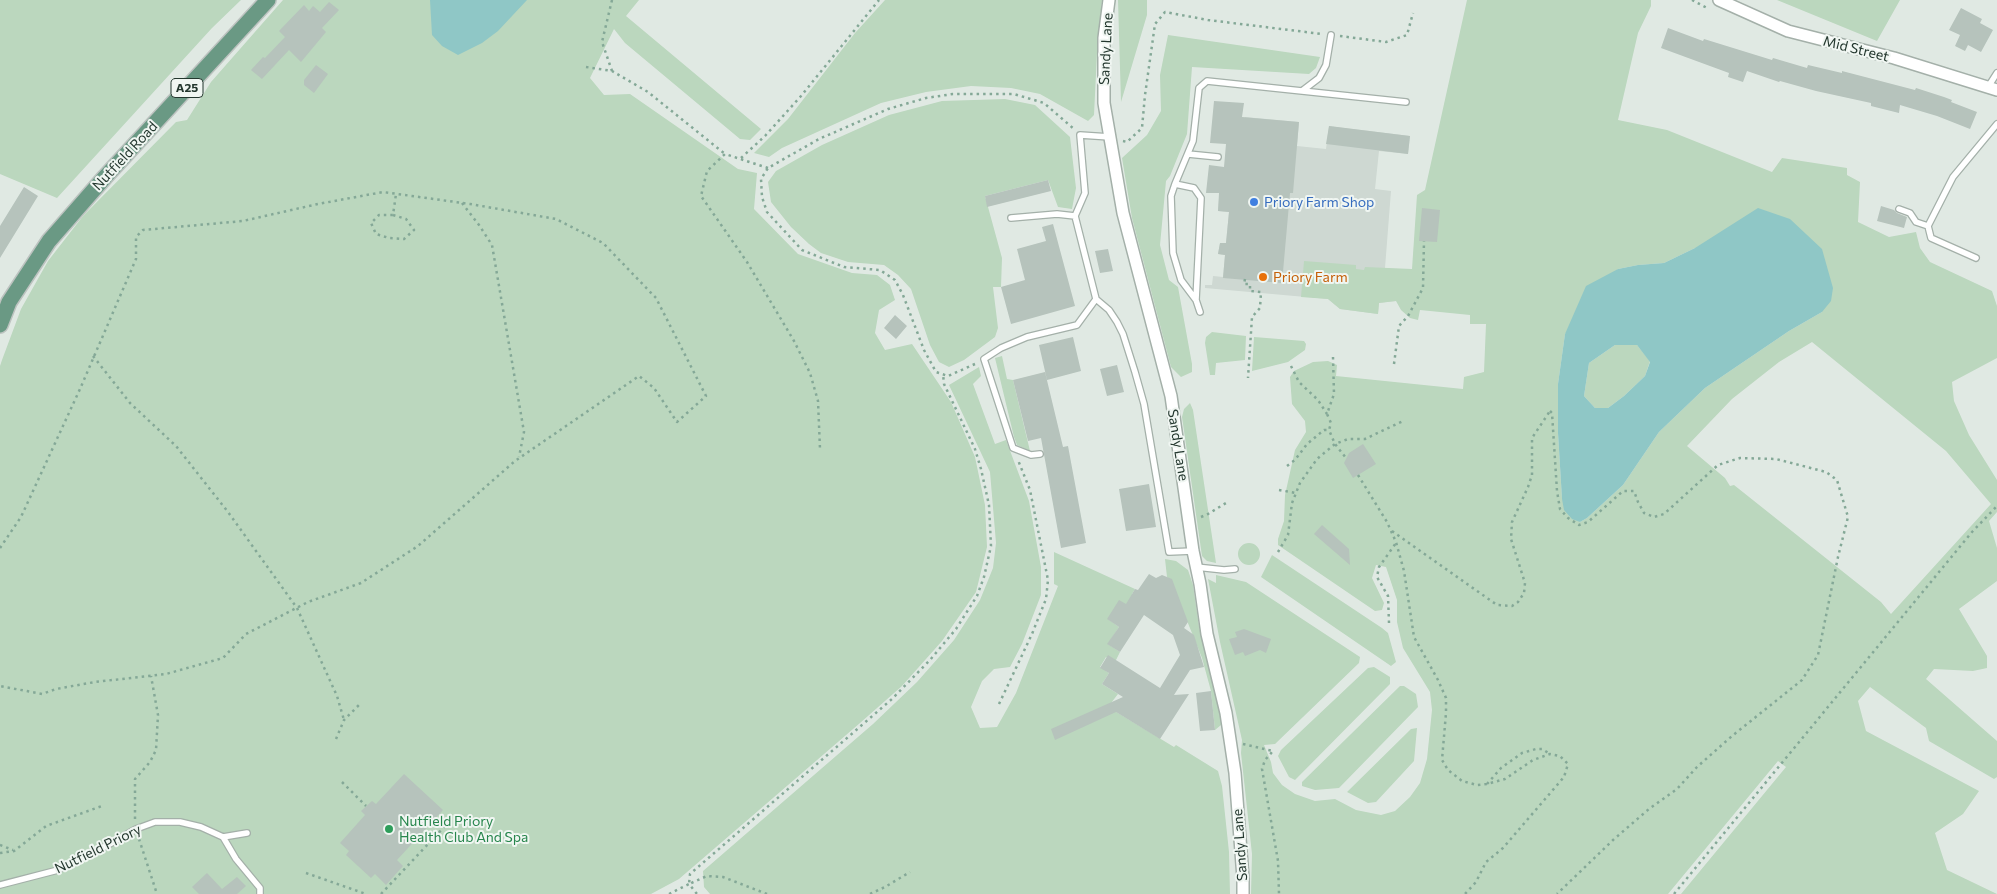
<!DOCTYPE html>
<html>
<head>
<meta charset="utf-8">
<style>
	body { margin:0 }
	canvas { display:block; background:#e0e9e3 }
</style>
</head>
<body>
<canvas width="1997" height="894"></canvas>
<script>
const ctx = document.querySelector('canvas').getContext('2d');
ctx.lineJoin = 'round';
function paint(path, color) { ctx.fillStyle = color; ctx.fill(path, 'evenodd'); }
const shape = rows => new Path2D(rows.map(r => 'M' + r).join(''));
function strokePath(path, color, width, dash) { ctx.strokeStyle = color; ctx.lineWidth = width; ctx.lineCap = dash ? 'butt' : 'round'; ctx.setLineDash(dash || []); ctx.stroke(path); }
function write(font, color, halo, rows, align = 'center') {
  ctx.font = font + ' Commissioner,sans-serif'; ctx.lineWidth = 4; ctx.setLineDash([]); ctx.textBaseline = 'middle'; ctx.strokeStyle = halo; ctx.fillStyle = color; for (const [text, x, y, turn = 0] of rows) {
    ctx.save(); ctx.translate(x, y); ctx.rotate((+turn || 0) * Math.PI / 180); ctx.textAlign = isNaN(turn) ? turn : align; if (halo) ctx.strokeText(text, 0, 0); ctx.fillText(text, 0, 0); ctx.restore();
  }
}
paint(shape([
	[1245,117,1299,122,1297,146,1326,149,1329,126,1410,136,1408,154,1379,151,1375,189,1391,191,1385,268,1396,301,1379,303,1378,314,1340,309,1328,299,1205,288,1205,285,1212,285,1213,276,1223,277,1225,255,1218,254,1220,243,1226,243,1229,212,1218,211,1220,187]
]), '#ced8d2');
paint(shape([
	[0,0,241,0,212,28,57,198,0,174],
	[283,0,639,0,626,16,761,129,750,140,740,139,625,43,614,29,590,78,604,95,630,94,738,169,757,173,754,209,798,254,852,273,877,275,890,285,895,300,879,310,875,333,885,350,912,344,951,402,975,457,985,505,987,547,976,592,942,641,902,686,860,723,679,879,651,894,0,894,0,366,2,360,21,309,48,261,83,216,176,122,187,120,211,82],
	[885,0,1102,0,1097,53,1094,115,1088,121,1040,94,1011,88,971,86,926,92,881,103,782,148,769,157,754,153,788,119,855,33],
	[1118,0,1147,0,1147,15,1121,102],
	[1467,0,1651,0,1651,6,1638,33,1618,120,1667,130,1772,172,1782,158,1847,168,1847,175,1860,182,1858,222,1889,237,1916,232,1920,248,1930,262,1992,291,1997,306,1997,358,1952,382,1954,401,1969,435,1997,480,1997,512,1989,521,1997,548,1997,581,1959,609,1987,656,1987,668,1973,671,1934,669,1926,679,1997,741,1997,777,1994,779,1929,741,1926,728,1870,687,1858,701,1866,731,1979,791,1963,814,1935,833,1947,870,1997,894,1681,894,1786,767,1778,761,1668,894,1251,894,1252,854,1241,753,1242,740,1220,642,1208,579,1216,583,1216,575,1246,582,1360,657,1359,663,1275,744,1264,745,1271,762,1273,773,1282,785,1295,794,1315,801,1335,799,1356,810,1381,815,1395,811,1410,797,1420,783,1427,759,1432,710,1430,692,1403,648,1397,622,1397,600,1386,567,1376,565,1372,578,1384,603,1382,610,1375,611,1278,545,1278,539,1284,521,1285,495,1295,450,1306,432,1305,421,1292,404,1290,377,1294,371,1313,362,1328,361,1337,365,1336,376,1463,389,1464,377,1484,372,1486,324,1470,324,1470,315,1420,310,1418,320,1410,318,1401,310,1396,301,1379,303,1378,314,1340,309,1328,299,1301,297,1304,261,1356,265,1356,269,1364,270,1365,267,1412,269,1417,195,1425,190],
	[1695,248,1822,312,1789,331,1705,388,1659,432,1623,485,1587,518,1580,522,1562,499,1558,433,1558,384,1565,334,1618,269,1638,265,1664,263],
	[1812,342,1946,451,1991,504,1891,614,1881,602,1734,485,1730,486,1725,478,1687,446,1732,399,1779,362],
	[1777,0,1900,0,1877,41],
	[1168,35,1320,57,1316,68,1309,74,1192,67,1187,134,1170,176,1166,181,1160,245,1169,280,1178,287,1192,364,1192,372,1181,377,1171,367,1132,218,1122,158,1147,135,1161,111,1160,75],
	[1005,99,1035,105,1070,137,1076,188,1072,209,1058,207,1048,180,985,196,1002,258,1001,287,993,287,998,328,995,337,964,360,949,367,939,362,930,345,911,289,898,275,884,265,848,262,821,253,809,244,791,227,771,202,768,182,776,171,822,145,889,115,942,101],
	[1212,332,1246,336,1245,360,1216,363,1215,375,1210,375,1205,343,1206,337],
	[1254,337,1304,341,1306,344,1305,350,1288,362,1252,371],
	[1615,345,1637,345,1650,361,1645,376,1624,396,1608,408,1595,408,1584,396,1589,363],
	[1002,356,1007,379,1013,380,1030,451,1017,445,1014,437,995,358],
	[979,367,981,376,973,384,995,444,1006,440,1029,501,1041,567,1041,595,1022,644,1010,667,994,669,982,681,971,707,980,728,997,727,1016,693,1058,586,1054,584,1054,552,1135,589,1132,594,1138,597,1108,619,1119,627,1108,644,1120,652,1115,662,1106,657,1100,667,1109,673,1102,684,1118,694,1108,707,1174,747,1176,745,1218,771,1222,786,1229,852,1230,894,710,894,704,887,703,871,873,724,917,682,954,640,980,600,993,568,996,543,990,472,949,385],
	[1190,403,1193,410,1216,563,1207,561,1202,556,1182,417,1184,409],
	'1238 554a11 11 0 1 1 22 0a11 11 0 1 1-22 0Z',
	[1272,555,1382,628,1388,633,1396,662,1391,666,1261,577],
	[1165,559,1176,561,1188,570,1193,585,1199,627,1221,716,1221,725,1215,730,1211,691,1202,658,1171,581,1167,577],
	[1374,667,1390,677,1390,684,1295,780,1289,777,1278,756,1281,750,1368,668],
	[1400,686,1404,686,1416,694,1418,707,1339,788,1315,790,1302,786,1302,782],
	[1417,728,1414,761,1376,802,1368,803,1347,792,1411,729]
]), '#bbd7be');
paint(shape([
	[430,0,527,0,498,31,482,43,458,55,442,46,432,35],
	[1758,208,1790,219,1822,249,1833,288,1831,301,1822,312,1789,331,1705,388,1659,432,1623,485,1587,518,1580,522,1572,519,1564,510,1562,499,1558,433,1558,384,1565,334,1586,286,1618,269,1638,265,1664,263,1695,248],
	[1615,345,1637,345,1650,362,1645,376,1624,396,1608,408,1595,408,1584,396,1589,363]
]), '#8fc7c6');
paint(shape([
	[329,2,339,10,322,28,326,32,301,62,289,50,262,79,251,70,263,57,265,58,285,37,279,31,304,5,309,11,313,6,320,12],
	[1961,8,1982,19,1980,23,1993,30,1981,52,1968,45,1965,51,1955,46,1960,35,1949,30],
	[1668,28,1703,41,1704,39,1772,60,1773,58,1807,68,1808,65,1842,73,1842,71,1915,90,1916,88,1944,97,1952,100,1951,102,1977,112,1970,129,1937,116,1900,105,1899,113,1871,106,1871,103,1816,91,1780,81,1779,82,1747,71,1743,82,1728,77,1729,73,1661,48],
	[316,65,328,74,314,93,304,85,304,80],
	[1214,101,1244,103,1242,117,1299,122,1293,193,1290,193,1282,283,1223,278,1225,255,1218,254,1220,243,1226,243,1229,212,1218,211,1219,193,1206,193,1209,165,1224,167,1226,144,1210,143],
	[1329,126,1410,136,1408,154,1326,144],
	[1048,180,1051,191,987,207,985,196],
	[24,187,38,196,0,258,0,226],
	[1881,206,1894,210,1897,213,1907,217,1904,228,1877,221],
	[1422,208,1440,210,1437,242,1419,241],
	[1053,224,1075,306,1011,324,1001,287,1025,280,1017,249,1046,241,1042,227],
	[1108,249,1113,271,1100,273,1095,251],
	[895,315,907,326,896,339,884,328],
	[1073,337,1081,371,1047,380,1039,345],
	[1117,365,1124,392,1107,396,1100,369],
	[1045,372,1063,447,1068,446,1086,543,1061,548,1041,438,1028,441,1013,380],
	[1363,444,1376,464,1353,478,1344,463,1349,453],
	[1149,484,1156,527,1126,531,1119,489],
	[1322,525,1349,549,1350,565,1314,534],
	[1149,574,1156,578,1162,575,1172,579,1188,622,1184,628,1194,635,1204,667,1190,670,1174,695,1189,694,1160,739,1116,712,1055,740,1051,729,1123,697,1102,684,1109,673,1100,668,1108,655,1160,688,1180,655,1173,635,1144,615,1120,652,1107,644,1119,627,1107,619,1119,600,1126,604,1135,589,1138,590],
	[1244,629,1271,639,1266,653,1260,650,1245,656,1243,652,1235,655,1229,639,1237,637,1235,632],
	[1211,691,1215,730,1200,731,1196,693],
	[404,774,443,810,397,860,403,866,386,885,375,874,371,878,346,855,349,851,340,843,365,815,361,811,372,801,376,804],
	[207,873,222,889,237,877,246,886,237,894,199,894,192,887]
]), '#b6c3bc');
const service = shape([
	[1988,87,1997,73],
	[1302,91,1406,102],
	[1188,154,1218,157],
	[1175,184,1193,141,1199,88,1207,81,1302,91,1319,78,1326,65,1331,35],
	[1899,209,1910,213,1916,222,1928,226,1953,177,1997,124],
	[1011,218,1057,214,1075,216,1085,193,1080,135,1110,137],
	[1928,226,1931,238,1976,258],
	[1096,299,1109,310,1117,322,1123,334,1135,372,1144,404,1169,552,1193,551],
	[1196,300,1201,198,1194,188,1175,184,1171,196,1173,253,1181,280,1196,300,1200,312],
	[1040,454,1031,455,1013,448,984,359,1001,348,1027,337,1077,325,1096,299,1075,216],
	[1196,567,1224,570,1235,569],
	[247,833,223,837,236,859,260,888,260,894],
	[0,885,58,870,99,850,136,829,155,822,180,822,201,827,223,837]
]);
const minor = shape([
	[1109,0,1104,38,1104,103,1123,213,1171,396,1193,551,1200,584,1207,634,1226,713,1235,773,1243,878,1243,894],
	[1719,0,1788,31,1894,58,1997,90]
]);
const primary = shape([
	[0,325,9,302,49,241,105,177,268,0]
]);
strokePath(service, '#a4b0a9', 8);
strokePath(minor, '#a4b0a9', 14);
strokePath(primary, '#bdc3c0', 18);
strokePath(shape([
	[612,0,602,42,612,71],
	[1692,0,1709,9],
	[1340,36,1386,42,1407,35,1413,13],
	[586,67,612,71,648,92,725,154],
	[1123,141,1127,142,1142,128,1145,95,1155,24,1165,12,1208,20,1322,34],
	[741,158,765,136,801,96,879,0],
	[768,168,725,154,707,171,701,196,747,262,794,341,810,373,818,401,820,449],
	[462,203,479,225,492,245,524,432,519,457],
	[393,215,406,219,414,230,404,239,389,238,376,234,371,223,379,215,393,215,396,194],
	[1245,279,1244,284,1250,284,1250,291,1261,292,1260,308,1252,317,1248,378],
	[93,356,130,403,176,446,228,512,297,608,337,696,344,720],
	[1333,357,1334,394,1327,414,1331,423,1329,430,1335,444,1346,458],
	[975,364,948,376,936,372,924,350,903,295,895,280,880,270,844,267,802,250,767,212,762,197,761,179,768,168,819,139,888,109,926,98,953,94,1014,94,1044,103,1074,129],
	[1394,364,1399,326,1408,316,1423,288,1424,241],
	[1291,366,1299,382,1318,400,1327,414],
	[1550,411,1552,413,1557,491,1560,509,1568,518,1579,525,1588,522,1623,491,1634,491,1638,502,1644,513,1654,517,1664,514,1718,465,1740,458,1776,459,1826,472,1837,480,1848,517,1838,557,1818,655,1802,680,1732,736,1697,767,1677,789,1649,809,1613,840,1557,894],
	[1287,466,1295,460,1307,444,1324,430,1329,430],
	[1358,475,1387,522,1396,542,1404,571,1414,637,1438,680,1446,698,1446,713,1442,760,1448,770,1462,781,1477,785,1487,784,1505,779,1533,760,1550,754,1560,756,1568,764,1564,777,1503,848,1486,862,1476,882,1465,894],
	[1279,490,1296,493],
	[1201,517,1208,514,1226,503],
	[1392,531,1497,605,1512,606,1518,602,1524,593,1525,583,1511,539,1512,522,1528,487,1532,475,1532,438,1550,411],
	[0,548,21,517,80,389,136,259,136,237,143,230,243,221,318,204,383,192,470,204,556,219,603,243,656,298,706,396,677,422,654,388,639,376,515,461,418,546,361,583,308,602,246,634,223,658,166,674,95,682,56,689,42,694,0,686],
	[1278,552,1288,535,1292,503,1300,483,1317,459,1335,444,1348,439,1365,439,1403,421],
	[1389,623,1388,596,1377,577,1379,567,1396,543],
	[999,704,1032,634,1046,599,1048,580,1030,490,1018,460],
	[336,739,344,720,359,705],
	[1243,744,1273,751,1265,760,1262,769,1278,861,1279,894],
	[342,782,366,806],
	[1487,784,1501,768,1522,753,1536,749,1542,749,1550,754],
	[135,819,135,779,150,762,156,750,158,715,151,676],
	[139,839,157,894],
	[0,845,13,850],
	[0,853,14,851,46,826,102,806],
	[306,873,366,894],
	[381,894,446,825],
	[669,894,689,884,697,894],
	[767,894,723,877,707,876,689,884,690,874,892,699,930,660,956,629,977,596,984,577,991,546,989,505,981,469,975,449,944,384,943,374],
	[870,894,885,887,910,872],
	[1674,894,1972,532,1997,506]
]), '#84a897', 2.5, [2.5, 4]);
strokePath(service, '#fff', 5.5);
strokePath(minor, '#fff', 11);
strokePath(primary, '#6a9984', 15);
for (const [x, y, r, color] of [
	[1254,202,5,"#3f7fe0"],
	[1263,277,5,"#e8710a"],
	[389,829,5,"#2e9e5b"]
]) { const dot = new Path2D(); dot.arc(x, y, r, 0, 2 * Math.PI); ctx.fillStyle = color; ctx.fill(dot); strokePath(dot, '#f0f6f2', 2); }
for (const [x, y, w] of [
	[187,88,32]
]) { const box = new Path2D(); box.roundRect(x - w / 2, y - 9.5, w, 19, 4); ctx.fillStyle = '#f0f6f2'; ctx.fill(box); strokePath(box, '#23372e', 1); }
write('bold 12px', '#23372e', null, [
	["A25",187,88]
]);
write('14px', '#23372e', '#f0f6f2', [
	["Sandy Lane",1106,49,-87],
	["Mid Street",1856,49,14],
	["Nutfield Road",125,156,-47],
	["Sandy Lane",1178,445,81],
	["Sandy Lane",1240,845,-94],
	["Nutfield Priory",98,849,-26]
]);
write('14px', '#366cbe', '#f0f6f2', [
	["Priory Farm Shop",1264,202]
], 'left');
write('14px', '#c56008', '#f0f6f2', [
	["Priory Farm",1273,277]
], 'left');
write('14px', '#27864d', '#f0f6f2', [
	["Nutfield Priory",399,821],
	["Health Club And Spa",399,837]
], 'left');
</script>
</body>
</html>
